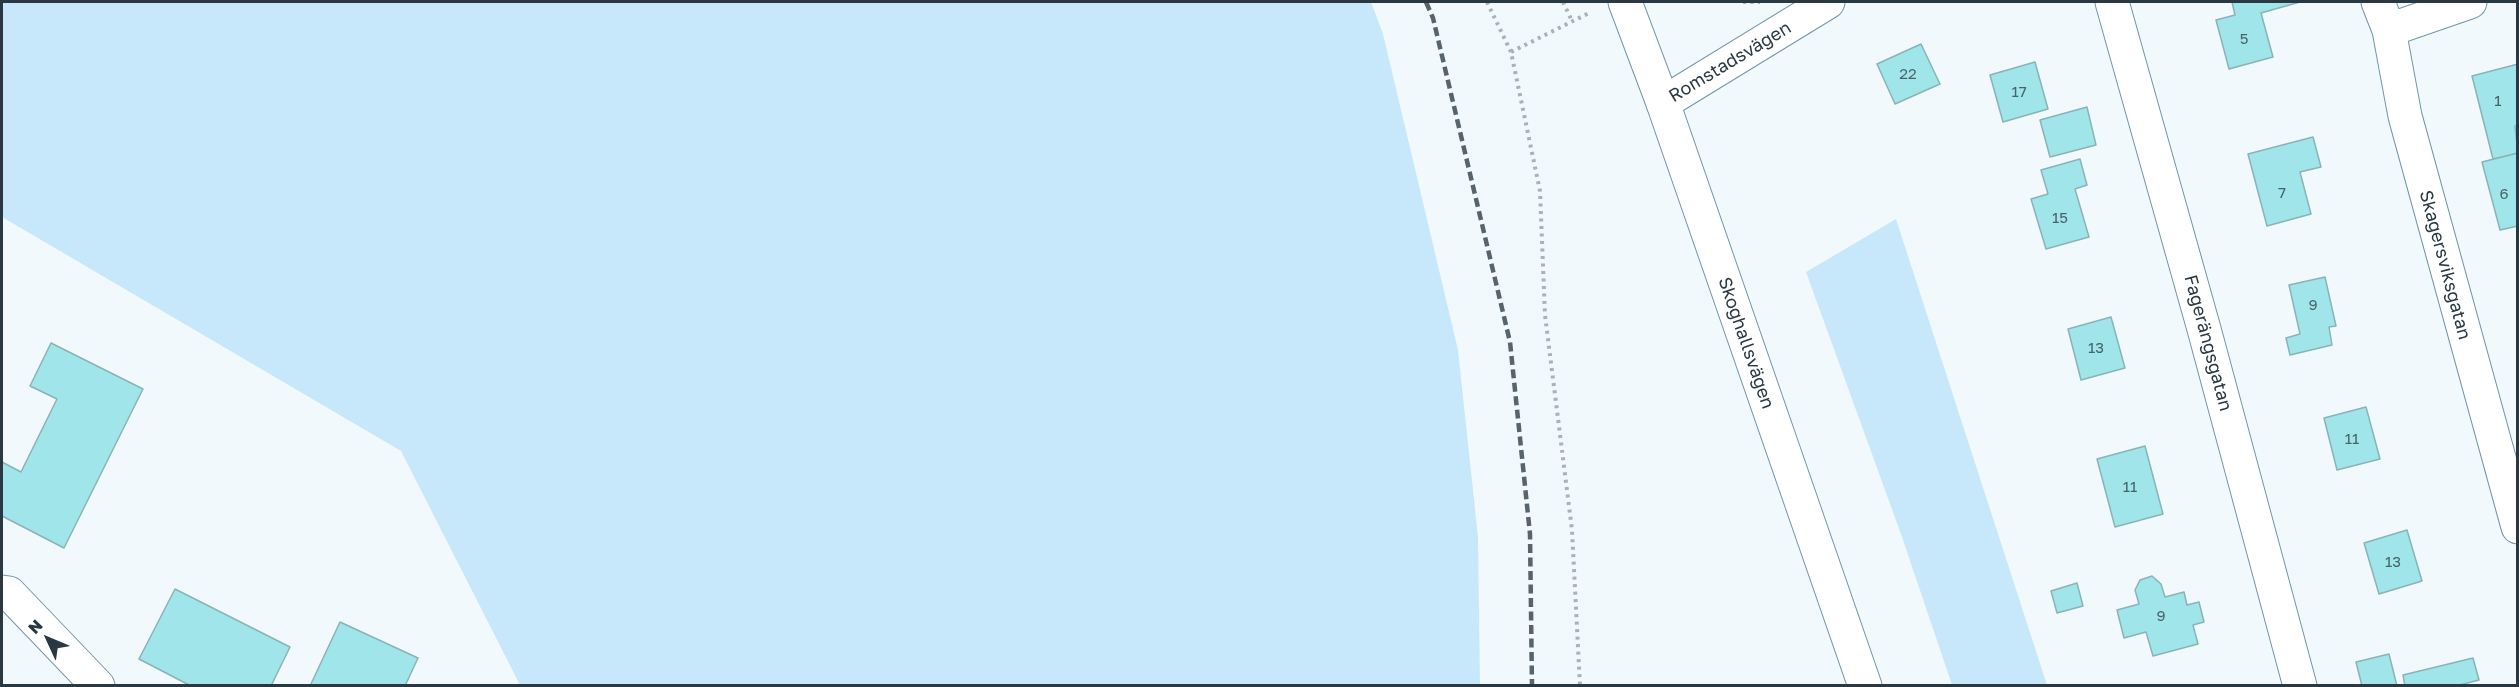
<!DOCTYPE html>
<html>
<head>
<meta charset="utf-8">
<style>
	body { margin:0 }
	#map { position:relative; width:2519px; height:687px; overflow:hidden; background:#f2f9fd; font-family:"Golos Text",sans-serif }
	canvas { display:block }
	.frame { position:absolute; inset:0; border:3px solid #2a3941; pointer-events:none }
	.north { position:absolute; left:18px; top:609px; width:60px; height:60px; -webkit-text-stroke:4px #fff; paint-order:stroke; rotate:314deg; font-size:16px; font-weight:700; line-height:24px; text-align:center; color:#2a3941 }
	.north::after { content:''; display:block; margin:auto; width:21px; height:27px; background:#2a3941; clip-path:polygon(50% 0,100% 100%,50% 72%,0 100%) }
</style>
</head>
<body>
<div id="map">
<canvas width="2519" height="687"></canvas>
<div class="frame"></div>
<div class="north">N</div>
</div>
<script>
const ctx = document.querySelector('canvas').getContext('2d');
ctx.lineJoin = 'round';
function paint(path, color) { ctx.fillStyle = color; ctx.fill(path, 'evenodd'); }
const shape = rows => new Path2D(rows.map(r => 'M' + r).join(''));
function strokePath(path, color, width, dash) { ctx.strokeStyle = color; ctx.lineWidth = width; ctx.lineCap = dash ? 'butt' : 'round'; ctx.setLineDash(dash || []); ctx.stroke(path); }
function write(font, color, halo, rows, align = 'center') {
  ctx.font = font + ' "Golos Text",sans-serif'; ctx.lineWidth = 6; ctx.setLineDash([]); ctx.textBaseline = 'middle'; ctx.strokeStyle = halo; ctx.fillStyle = color; for (const [text, x, y, turn = 0] of rows) {
    ctx.save(); ctx.translate(x, y); ctx.rotate((+turn || 0) * Math.PI / 180); ctx.textAlign = isNaN(turn) ? turn : align; if (halo) ctx.strokeText(text, 0, 0); ctx.fillText(text, 0, 0); ctx.restore();
  }
}
paint(shape([
	[2,2,1371,2,1383,34,1458,350,1478,537,1480,685,520,685,401,451,2,217],
	[1896,219,2047,685,1952,685,1902,537,1806,272]
]), '#c7e8fa');
const building = shape([
	[2232,2,2300,2,2261,13,2273,57,2229,69,2216,20,2235,15,2232,2],
	[1921,44,1940,84,1895,104,1877,64,1921,44],
	[2035,62,2048,109,2003,122,1990,75,2035,62],
	[2518,64,2518,125,2515,126,2518,153,2493,159,2472,76,2518,64],
	[2087,107,2096,145,2050,157,2040,120,2087,107],
	[2313,137,2321,167,2300,172,2311,214,2267,226,2248,154,2313,137],
	[2518,153,2518,226,2500,230,2482,162,2518,153],
	[2080,159,2087,185,2075,189,2089,237,2046,249,2031,199,2048,194,2041,170,2080,159],
	[2325,277,2336,326,2329,327,2332,345,2290,355,2286,338,2300,334,2289,285,2325,277],
	[2111,317,2125,368,2081,380,2068,329,2111,317],
	[51,343,143,389,64,548,2,516,2,462,21,472,57,399,30,386,51,343],
	[2366,407,2380,459,2337,470,2324,418,2366,407],
	[2145,446,2163,514,2115,527,2097,459,2145,446],
	[2407,530,2422,581,2379,594,2364,543,2407,530],
	[2152,576,2161,584,2165,597,2184,592,2187,605,2199,602,2204,622,2193,625,2198,644,2153,656,2146,632,2124,638,2117,610,2139,604,2135,590,2140,580,2152,576],
	[2077,583,2083,606,2057,613,2051,591,2077,583],
	[175,589,290,647,271,686,191,686,139,659,175,589],
	[340,622,418,658,405,686,310,686,340,622],
	[2389,654,2397,686,2362,686,2356,662,2389,654],
	[2473,658,2479,680,2456,686,2405,686,2403,675,2473,658]
]);
paint(building, '#a0e5ea');
strokePath(building, '#88b4b8', 1.5);
const minor = shape([
	[2112,2,2204,329,2300,686],
	[2378,2,2389,30,2405,116,2518,527],
	[2389,30,2470,2],
	[2,592,9,593,98,686]
]);
const tertiary = shape([
	[1663,103,1828,2]
]);
const secondary = shape([
	[1625,2,1663,103,1865,686]
]);
strokePath(minor, '#7295a8', 35);
strokePath(tertiary, '#7295a8', 35);
strokePath(secondary, '#7295a8', 35);
strokePath(shape([
	[1487,2,1511,52,1540,191,1545,315,1572,530,1580,686],
	[1563,2,1572,21],
	[1743,2,1760,2],
	[1511,52,1591,12]
]), '#a8b2b8', 4, [3, 4.5]);
strokePath(minor, '#fff', 33);
strokePath(tertiary, '#fff', 33);
strokePath(secondary, '#fff', 33);
strokePath(shape([
	[1426,2,1433,18,1510,342,1530,534,1532,686]
]), '#57646b', 4.5, [9, 4.5]);
write('15px', '#48646b', null, [
	["5",2244,39],
	["22",1908,74],
	["17",2019,92],
	["1",2498,101],
	["7",2282,193],
	["6",2504,194],
	["15",2060,218],
	["9",2313,305],
	["13",2096,348],
	["11",2352,439],
	["11",2130,487],
	["13",2393,562],
	["9",2161,616]
]);
write('18px', '#2a3941', '#fff', [
	["Romstadsvägen",1730,62,-31],
	["Skagersviksgatan",2445,265,75],
	["Skoghallsvägen",1746,343,71],
	["Fagerängsgatan",2208,343,75]
]);
</script>
</body>
</html>
